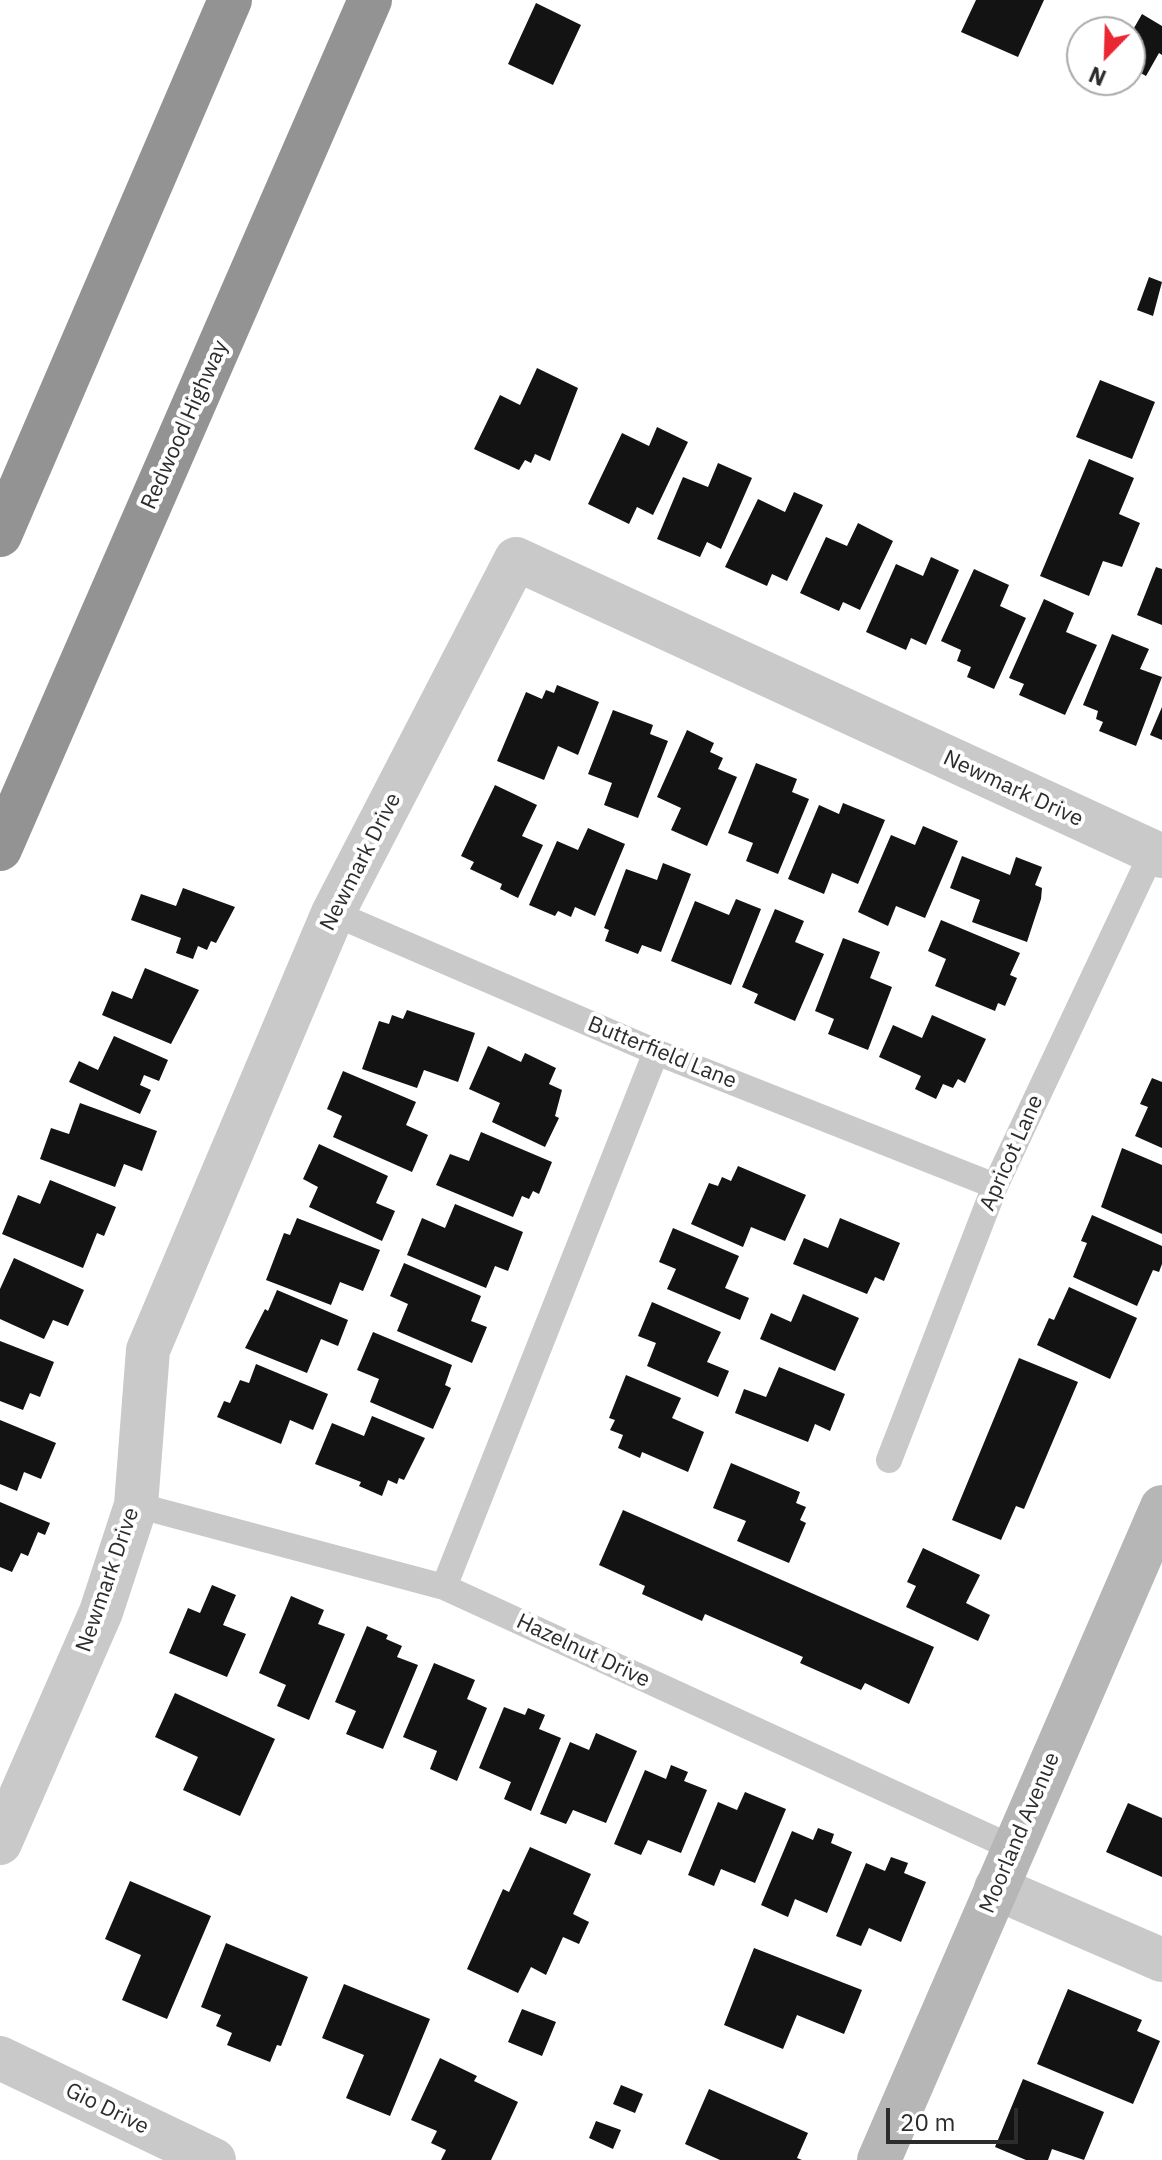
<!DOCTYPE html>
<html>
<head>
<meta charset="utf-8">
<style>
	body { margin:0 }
	#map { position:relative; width:1162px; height:2160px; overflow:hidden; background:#fff; font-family:"IBM Plex Sans",sans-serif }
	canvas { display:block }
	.north { position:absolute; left:1066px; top:16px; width:80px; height:80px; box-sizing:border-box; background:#fff; border:2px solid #ababab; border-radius:50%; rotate:203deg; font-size:22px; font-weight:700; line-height:32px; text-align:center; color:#2c2c2c }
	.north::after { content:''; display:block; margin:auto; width:28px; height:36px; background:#e92833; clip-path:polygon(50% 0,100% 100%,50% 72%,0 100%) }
	.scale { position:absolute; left:886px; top:2108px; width:132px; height:36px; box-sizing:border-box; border:4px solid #2c2c2c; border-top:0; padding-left:10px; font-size:24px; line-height:28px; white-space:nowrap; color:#2c2c2c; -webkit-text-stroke:6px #fff; paint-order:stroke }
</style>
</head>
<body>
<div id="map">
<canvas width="1162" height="2160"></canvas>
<div class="north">N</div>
<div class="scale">20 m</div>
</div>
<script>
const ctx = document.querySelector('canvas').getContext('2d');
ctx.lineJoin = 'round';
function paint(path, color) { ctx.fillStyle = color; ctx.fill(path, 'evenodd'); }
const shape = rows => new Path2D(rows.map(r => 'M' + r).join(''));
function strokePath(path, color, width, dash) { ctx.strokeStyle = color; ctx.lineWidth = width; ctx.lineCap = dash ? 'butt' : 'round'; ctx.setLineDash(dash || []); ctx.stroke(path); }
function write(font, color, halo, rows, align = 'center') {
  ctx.font = font + ' "IBM Plex Sans",sans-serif'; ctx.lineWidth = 8; ctx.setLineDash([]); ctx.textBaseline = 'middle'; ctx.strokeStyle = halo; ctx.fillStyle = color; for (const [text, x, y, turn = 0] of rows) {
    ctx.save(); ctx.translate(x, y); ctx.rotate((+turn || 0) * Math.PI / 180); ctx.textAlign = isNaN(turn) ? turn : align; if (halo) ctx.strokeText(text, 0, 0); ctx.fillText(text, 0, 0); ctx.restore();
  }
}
paint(shape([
	[976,0,1044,0,1018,57,961,32],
	[536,3,581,25,553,85,508,64],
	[1142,14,1162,26,1162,55,1159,53,1146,76,1130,67,1130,35],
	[1149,277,1162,282,1153,316,1137,310],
	[537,368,578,388,550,461,535,454,531,463,525,460,519,470,474,449,500,395,520,405],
	[1100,380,1155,402,1132,459,1076,437],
	[657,427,688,442,653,515,637,507,629,524,588,504,622,433,649,446],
	[1089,459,1134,478,1119,514,1140,523,1122,567,1103,561,1089,596,1040,576],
	[718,463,752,478,721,549,707,542,700,557,657,539,683,477,708,487],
	[794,492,823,505,787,581,772,574,767,586,725,567,758,499,785,512],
	[858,523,893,541,860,610,843,602,839,611,800,593,826,537,847,546],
	[931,557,959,570,926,645,911,638,906,650,866,632,896,564,923,576],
	[1156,567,1162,569,1162,625,1137,615],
	[974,569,1009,585,1000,606,1026,618,994,689,967,677,971,667,957,661,961,650,941,641],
	[1044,599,1074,613,1066,632,1097,645,1065,715,1019,695,1024,684,1009,678],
	[1112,634,1149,649,1140,669,1162,677,1136,746,1099,731,1103,722,1096,719,1098,711,1083,705],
	[557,685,599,702,578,755,558,746,544,780,497,761,526,692,542,699,546,690,554,693],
	[1162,707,1162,740,1150,735],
	[613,710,653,725,650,734,668,741,638,818,604,805,612,783,588,774],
	[687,730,714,743,710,752,723,758,718,769,737,777,707,846,671,830,681,808,657,797],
	[756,763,797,779,792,792,809,799,778,874,746,861,753,843,728,833],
	[495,785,537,805,522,836,543,845,518,898,500,889,502,884,470,869,474,862,461,856],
	[843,803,885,820,858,884,832,873,824,894,788,879,819,805,839,814],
	[923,826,958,841,925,918,896,906,888,926,858,912,891,835,915,845],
	[588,828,625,844,595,916,575,907,571,917,558,911,555,916,529,905,557,841,578,850],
	[962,856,1010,875,1016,857,1042,867,1035,885,1042,888,1041,899,1027,942,972,922,980,900,950,888],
	[663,863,691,874,661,952,642,945,638,954,605,941,609,930,604,928,626,869,657,880],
	[183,888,235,907,216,943,211,941,207,950,198,946,193,959,176,953,181,938,131,920,141,894,176,906],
	[736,899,761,909,731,985,671,961,695,901,729,915],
	[775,909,804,921,795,942,824,954,795,1021,754,1003,758,994,742,987],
	[941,920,1020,953,1010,975,1017,978,1005,1006,998,1003,995,1011,935,986,946,959,928,951],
	[843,938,880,952,870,978,892,987,868,1050,828,1034,834,1019,815,1011],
	[145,968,199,990,171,1044,102,1015,112,991,132,999],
	[407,1010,475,1033,458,1082,424,1070,417,1088,362,1069,379,1021,389,1024,392,1015,403,1019],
	[932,1015,986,1039,965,1083,958,1079,953,1088,943,1084,936,1099,915,1089,921,1076,879,1057,893,1025,922,1038],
	[114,1036,168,1060,159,1081,144,1075,140,1085,151,1090,140,1114,69,1082,79,1061,98,1070],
	[488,1046,521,1062,525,1053,556,1068,549,1084,562,1090,555,1116,559,1118,545,1147,492,1122,500,1103,469,1089],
	[343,1071,416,1102,406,1125,428,1135,412,1172,333,1137,342,1116,327,1109],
	[1152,1078,1162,1082,1162,1148,1135,1136,1148,1107,1140,1104],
	[80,1103,157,1131,142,1171,124,1164,115,1187,40,1159,51,1128,69,1134],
	[481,1132,552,1162,539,1194,533,1191,529,1199,522,1196,513,1217,436,1185,450,1154,469,1161],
	[319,1144,388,1176,376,1203,395,1211,382,1241,309,1207,318,1187,303,1179],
	[1122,1148,1162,1165,1162,1234,1101,1207],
	[738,1166,806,1195,785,1241,751,1227,743,1247,691,1224,709,1183,718,1186,722,1177,731,1181],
	[50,1180,116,1207,104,1236,97,1233,83,1268,2,1234,18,1195,40,1204],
	[455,1204,523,1232,508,1271,495,1266,486,1288,407,1255,422,1218,445,1228],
	[1092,1215,1162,1246,1162,1264,1159,1272,1153,1270,1137,1306,1073,1277,1087,1243,1081,1241],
	[297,1218,380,1250,363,1291,340,1282,331,1305,266,1280,284,1233,290,1235],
	[840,1218,900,1243,884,1281,875,1277,867,1294,793,1264,804,1238,828,1248],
	[673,1228,739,1256,725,1288,749,1298,740,1320,667,1289,676,1269,659,1262],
	[14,1258,84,1290,68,1326,53,1320,44,1339,0,1319,0,1289],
	[404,1263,481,1296,471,1321,487,1327,472,1363,397,1331,408,1304,390,1296],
	[1069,1287,1137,1318,1110,1379,1037,1345,1049,1318,1054,1320],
	[277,1290,348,1320,338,1346,321,1339,307,1373,245,1348,265,1309,268,1311],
	[803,1294,859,1318,835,1371,760,1339,771,1313,791,1322],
	[652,1302,721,1332,707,1362,729,1371,718,1397,647,1366,656,1343,638,1336],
	[373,1332,452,1365,445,1385,451,1388,433,1429,370,1402,379,1379,357,1370],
	[0,1341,54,1362,40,1397,30,1393,23,1410,0,1401],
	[1019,1358,1078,1382,1024,1509,1016,1506,1001,1540,952,1520],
	[256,1364,328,1394,313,1430,290,1420,281,1444,217,1417,224,1401,230,1403,240,1380,249,1383],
	[779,1367,845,1394,830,1431,815,1424,808,1442,735,1413,744,1389,766,1397],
	[626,1375,681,1398,672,1418,704,1432,688,1472,642,1452,640,1458,618,1448,623,1435,610,1430,615,1420,609,1418],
	[372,1416,425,1438,404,1480,399,1478,397,1484,388,1480,382,1496,359,1486,361,1482,315,1464,332,1423,364,1436],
	[0,1420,56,1443,41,1479,24,1472,17,1491,0,1484],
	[731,1463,800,1492,796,1503,806,1507,800,1520,806,1523,789,1563,737,1541,746,1521,713,1508],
	[0,1502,50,1523,45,1535,38,1532,28,1556,21,1553,12,1572,0,1567],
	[623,1510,934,1647,909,1704,865,1683,861,1690,800,1663,803,1657,705,1614,702,1621,642,1594,645,1586,599,1565],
	[923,1548,980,1575,966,1603,990,1615,978,1641,906,1607,916,1586,907,1582],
	[212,1585,236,1595,223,1625,246,1634,227,1677,169,1653,188,1608,200,1613],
	[291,1596,324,1610,318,1624,345,1634,309,1720,277,1706,286,1685,259,1673],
	[367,1626,388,1635,386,1639,402,1646,397,1657,418,1665,383,1749,346,1734,356,1711,335,1702],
	[434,1663,475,1680,467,1699,487,1708,457,1781,430,1769,437,1751,403,1737],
	[175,1693,275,1739,240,1816,183,1790,198,1757,155,1737],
	[504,1707,525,1715,528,1708,545,1715,539,1729,561,1738,531,1811,504,1799,511,1782,479,1768],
	[596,1733,637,1751,606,1823,573,1810,566,1824,540,1814,570,1742,589,1750],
	[671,1765,688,1772,684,1781,707,1790,681,1853,648,1840,641,1855,614,1844,645,1770,666,1779],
	[745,1792,786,1809,755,1883,721,1869,714,1886,688,1875,718,1802,737,1810],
	[1128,1803,1162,1818,1162,1877,1106,1852],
	[818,1828,834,1834,831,1843,852,1852,827,1913,795,1899,788,1917,761,1905,792,1831,813,1840],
	[530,1847,591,1874,573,1914,589,1922,579,1944,563,1937,546,1975,531,1967,518,1993,467,1969,503,1889,509,1892],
	[891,1857,908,1863,904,1873,926,1882,901,1942,869,1928,861,1946,836,1936,866,1863,885,1871],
	[130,1881,211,1916,167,2019,122,2000,141,1955,105,1939],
	[226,1943,308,1977,281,2046,277,2045,270,2062,227,2045,232,2033,216,2026,221,2015,201,2007],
	[754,1948,862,1990,844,2034,797,2015,783,2049,724,2025],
	[344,1984,430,2019,390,2116,346,2098,364,2055,322,2038],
	[1068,1989,1142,2020,1137,2031,1160,2041,1133,2104,1037,2064],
	[522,2009,556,2022,542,2056,508,2042],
	[440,2058,477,2076,474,2081,518,2102,491,2160,441,2160,446,2150,431,2143,437,2131,411,2120],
	[1023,2079,1104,2112,1084,2160,1052,2149,1048,2160,1026,2160,995,2147],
	[621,2085,643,2094,635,2113,613,2104],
	[709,2089,808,2133,797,2158,802,2160,720,2160,685,2144],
	[596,2121,621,2130,613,2149,589,2138]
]), '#131313');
strokePath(shape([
	[333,913,656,1052,995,1186],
	[889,1460,995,1186,1152,853],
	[136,1505,444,1587,1013,1848],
	[444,1587,656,1052]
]), '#c9c9c9', 26);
strokePath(shape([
	[0,1843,101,1612,136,1505,148,1350,333,913,516,559,1162,856],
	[996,1888,1162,1960],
	[0,2058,214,2160]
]), '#c9c9c9', 44);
strokePath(shape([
	[879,2160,1162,1507]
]), '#b6b6b6', 44);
strokePath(shape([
	[0,535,230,0],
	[0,849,370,0]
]), '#939393', 44);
write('22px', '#2c2c2c', '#fff', [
	["Redwood Highway",185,425,-66],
	["Newmark Drive",1013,789,25],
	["Newmark Drive",361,862,-63],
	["Butterfield Lane",662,1053,22],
	["Apricot Lane",1012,1153,-66],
	["Newmark Drive",108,1580,-71],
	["Hazelnut Drive",583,1651,25],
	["Moorland Avenue",1020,1833,-67],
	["Gio Drive",107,2109,26]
]);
</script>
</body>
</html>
